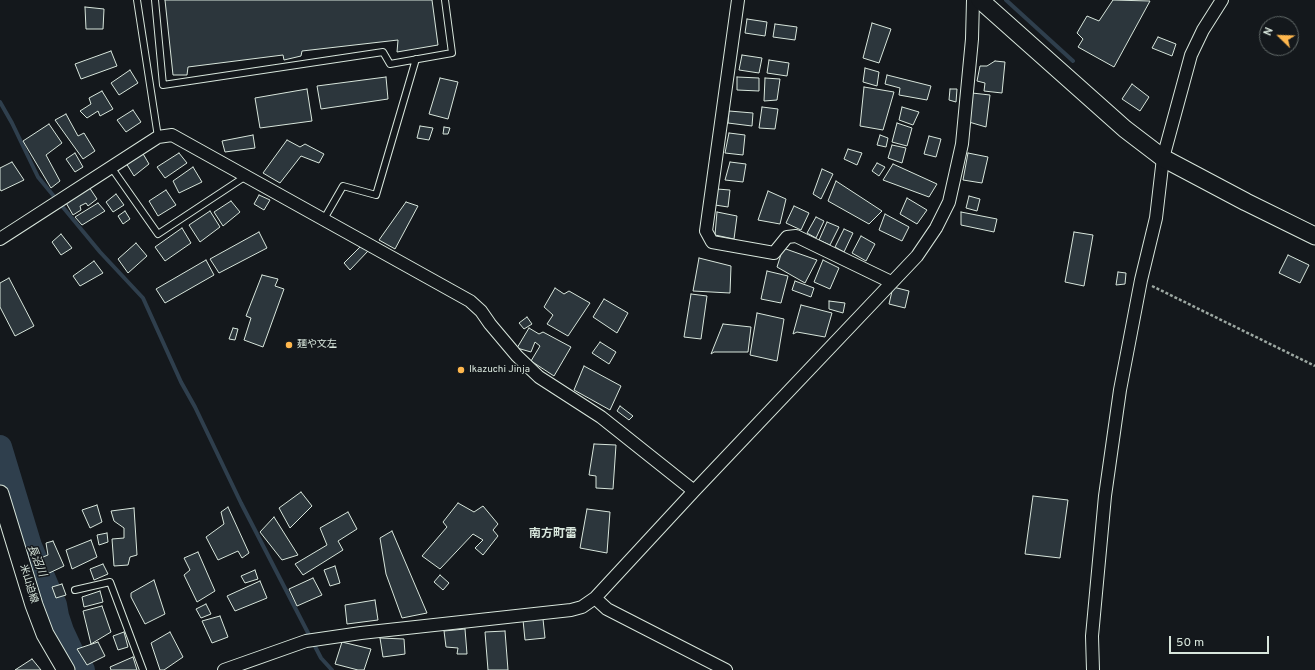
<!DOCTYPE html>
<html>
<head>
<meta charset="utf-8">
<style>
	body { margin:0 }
	#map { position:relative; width:1315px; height:670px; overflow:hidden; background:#14181c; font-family:Overpass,sans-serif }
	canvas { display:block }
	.north { position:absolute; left:1259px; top:16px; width:40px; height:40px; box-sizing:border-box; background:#14181c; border:1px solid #626a69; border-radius:50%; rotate:293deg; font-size:11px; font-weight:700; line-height:16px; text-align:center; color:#d8e6dc }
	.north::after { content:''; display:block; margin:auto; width:14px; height:18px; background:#ffb74d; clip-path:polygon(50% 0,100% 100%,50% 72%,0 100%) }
	.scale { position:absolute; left:1169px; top:636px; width:100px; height:18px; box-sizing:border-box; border:2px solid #d8e6dc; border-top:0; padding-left:5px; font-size:12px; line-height:14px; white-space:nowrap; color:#d8e6dc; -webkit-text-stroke:3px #14181c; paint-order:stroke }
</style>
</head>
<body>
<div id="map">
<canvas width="1315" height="670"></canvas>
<div class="north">N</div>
<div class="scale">50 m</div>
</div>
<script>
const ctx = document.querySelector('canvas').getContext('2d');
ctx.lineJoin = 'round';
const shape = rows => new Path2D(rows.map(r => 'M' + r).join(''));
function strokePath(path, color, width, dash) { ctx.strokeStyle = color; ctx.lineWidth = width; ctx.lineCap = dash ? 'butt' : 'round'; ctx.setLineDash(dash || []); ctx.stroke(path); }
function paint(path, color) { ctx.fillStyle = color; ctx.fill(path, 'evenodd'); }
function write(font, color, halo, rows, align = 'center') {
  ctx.font = font + ' Overpass,"Noto Sans JP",sans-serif'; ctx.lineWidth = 3; ctx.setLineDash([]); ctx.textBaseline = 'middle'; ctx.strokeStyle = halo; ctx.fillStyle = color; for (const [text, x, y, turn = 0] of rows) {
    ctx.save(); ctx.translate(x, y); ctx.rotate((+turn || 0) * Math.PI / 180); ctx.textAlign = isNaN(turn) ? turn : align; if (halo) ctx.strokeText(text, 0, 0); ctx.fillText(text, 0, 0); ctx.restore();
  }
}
strokePath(shape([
	[1006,0,1073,61],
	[0,102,12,123,38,177,100,252,143,298,181,382,195,407,241,503,321,658,332,670]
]), '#2f3f4d', 4);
strokePath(shape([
	[0,447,30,546,55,605,57,616,62,631,75,659,83,670]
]), '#2f3f4d', 24);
const building = shape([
	[165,0,432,0,438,45,397,52,398,40,302,51,301,56,284,60,283,55,188,67,187,75,173,75,165,0],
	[1113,0,1150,1,1114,67,1078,47,1083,39,1077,33,1087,16,1099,21,1113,0],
	[85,7,104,9,103,29,86,29,85,7],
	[747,19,767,22,765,36,745,33,747,19],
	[872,23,891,29,879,63,863,58,872,23],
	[775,24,797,27,795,40,773,37,775,24],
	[1158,37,1176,44,1172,56,1152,48,1158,37],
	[111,51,117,66,81,79,75,64,111,51],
	[742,55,762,58,759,73,739,70,742,55],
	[769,60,789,63,787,76,767,73,769,60],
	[995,61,1005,62,1002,93,984,91,985,83,977,81,980,66,987,66,995,61],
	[865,68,879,72,877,86,863,82,865,68],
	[130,70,138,83,119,95,111,83,130,70],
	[887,75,931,86,927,100,899,95,900,88,885,84,887,75],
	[386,77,388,99,321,109,317,86,386,77],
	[737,77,759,78,759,91,737,90,737,77],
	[440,78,458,82,448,119,429,114,440,78],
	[765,78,780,79,777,100,764,101,765,78],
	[1132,84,1149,97,1140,111,1122,99,1132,84],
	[864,87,894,92,883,130,860,126,864,87],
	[307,89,312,121,260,128,255,98,307,89],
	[950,89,957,89,956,102,949,100,950,89],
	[102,91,113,109,100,116,98,111,87,118,80,111,91,104,89,98,102,91],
	[972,93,990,95,986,127,969,122,972,93],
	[762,107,778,109,775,129,759,128,762,107],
	[902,107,919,112,913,125,899,120,902,107],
	[133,110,141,122,126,132,117,120,133,110],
	[729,111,753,113,752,126,728,123,729,111],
	[66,114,78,136,84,133,95,151,83,159,55,120,66,114],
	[897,123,912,128,907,146,892,142,897,123],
	[49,124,62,143,46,155,60,181,51,188,23,141,49,124],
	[420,126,433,128,429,140,417,138,420,126],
	[444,127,450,128,448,134,443,134,444,127],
	[729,133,745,135,743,155,725,153,729,133],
	[253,135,255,148,225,152,222,141,253,135],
	[880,135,888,138,886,147,877,145,880,135],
	[929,136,941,139,936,157,924,154,929,136],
	[287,140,300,147,305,144,324,154,319,163,301,156,280,183,263,173,287,140],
	[892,145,906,148,902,163,888,158,892,145],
	[848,149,862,153,857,165,844,159,848,149],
	[142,152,149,164,134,176,126,163,142,152],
	[75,153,83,167,75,172,66,159,75,153],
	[179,153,187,163,165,178,157,167,179,153],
	[968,153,988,157,982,183,963,180,968,153],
	[12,162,24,180,1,191,0,189,0,168,12,162],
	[730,162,746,164,743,182,725,180,730,162],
	[877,163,885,167,879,176,872,171,877,163],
	[893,164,937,184,929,197,883,180,893,164],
	[193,167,202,182,179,193,173,181,193,167],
	[822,169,833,174,821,199,813,194,822,169],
	[836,181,882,211,869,224,828,201,836,181],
	[89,187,97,199,88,206,86,203,80,206,81,210,73,215,65,201,89,187],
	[717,189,730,190,728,207,715,205,717,189],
	[166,190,176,205,158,216,149,201,166,190],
	[768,191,786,199,780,224,758,220,768,191],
	[116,194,124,205,113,212,106,202,116,194],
	[259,195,270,200,264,210,254,204,259,195],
	[969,196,980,199,977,211,966,208,969,196],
	[907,198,927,210,917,224,900,214,907,198],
	[231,201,240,212,223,226,214,212,231,201],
	[406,202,418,206,395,249,379,240,406,202],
	[98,203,105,211,82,225,75,217,98,203],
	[794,206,809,213,801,230,786,223,794,206],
	[125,211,130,219,123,224,118,216,125,211],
	[210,211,220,227,200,242,189,225,210,211],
	[717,212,737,216,734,239,715,235,717,212],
	[961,212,997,219,994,232,961,225,961,212],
	[885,214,909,227,902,241,879,230,885,214],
	[816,217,824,221,816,238,807,233,816,217],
	[827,222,839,227,830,245,819,240,827,222],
	[182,228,191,243,165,261,155,247,182,228],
	[844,229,853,233,844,252,835,247,844,229],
	[259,232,267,248,219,273,210,259,259,232],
	[1074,232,1093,235,1084,286,1065,282,1074,232],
	[61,234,72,248,61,255,52,242,61,234],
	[861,236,875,244,866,261,852,253,861,236],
	[136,243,147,256,128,273,118,259,136,243],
	[361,246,368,251,350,270,344,263,361,246],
	[783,248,817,260,805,283,777,267,783,248],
	[1288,255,1309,265,1300,283,1279,273,1288,255],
	[699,258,731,266,730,293,693,291,699,258],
	[206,260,214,275,165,303,156,289,206,260],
	[823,260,839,268,830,289,814,282,823,260],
	[94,261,103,273,80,286,73,276,94,261],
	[767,271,788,276,781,303,761,299,767,271],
	[1118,272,1126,273,1125,284,1116,285,1118,272],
	[262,275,278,279,275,286,284,289,263,347,244,340,251,318,246,316,262,275],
	[9,278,34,326,15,336,0,307,0,283,9,278],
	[795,281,814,288,811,297,792,290,795,281],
	[893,287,909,291,905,308,889,304,893,287],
	[555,288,564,294,569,291,590,303,568,336,547,324,553,315,544,307,555,288],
	[691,294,707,296,701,339,684,337,691,294],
	[604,299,628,313,617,333,593,317,604,299],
	[829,301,845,303,843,313,829,309,829,301],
	[801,305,832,313,825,337,797,332,793,334,801,305],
	[757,313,784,319,777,361,750,355,757,313],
	[527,317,532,324,524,329,519,323,527,317],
	[723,324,751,327,748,352,714,352,711,354,723,324],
	[233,328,238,329,235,340,229,339,233,328],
	[529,328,539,334,543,332,571,347,554,376,531,361,540,346,535,342,531,352,517,348,529,328],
	[600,342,616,352,609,364,592,353,600,342],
	[584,366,621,386,610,410,574,390,584,366],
	[620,406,633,416,629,420,617,411,620,406],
	[594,444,616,445,613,489,596,488,596,476,589,475,594,444],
	[301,492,312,506,290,528,279,508,301,492],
	[1033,496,1068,500,1060,558,1025,554,1033,496],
	[458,503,474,512,483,506,498,524,493,530,498,536,483,555,475,548,483,540,473,534,440,569,422,556,447,527,443,522,458,503],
	[97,505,102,522,90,528,82,510,97,505],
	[228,507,249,553,242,558,238,551,218,560,206,537,224,524,221,512,228,507],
	[134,508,137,555,130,557,128,565,114,566,112,539,124,538,124,528,114,521,111,511,134,508],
	[587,509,610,512,607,553,580,548,587,509],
	[348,512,357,529,338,541,343,550,303,575,295,564,327,545,320,528,348,512],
	[274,517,298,555,282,560,260,532,274,517],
	[392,531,427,613,402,618,386,574,380,538,392,531],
	[107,533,108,542,99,545,97,535,107,533],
	[91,540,97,557,72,569,66,550,91,540],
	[53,541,64,566,45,575,38,559,48,555,46,543,53,541],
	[198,552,215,591,197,602,184,575,190,570,184,558,198,552],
	[103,564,108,574,94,580,90,569,103,564],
	[335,566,340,583,330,586,324,570,335,566],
	[255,570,258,579,245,583,241,576,255,570],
	[440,575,449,583,443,590,434,582,440,575],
	[313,578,322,595,297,606,289,589,313,578],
	[154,580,165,614,145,624,131,597,131,593,154,580],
	[260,581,267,598,235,611,227,596,260,581],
	[62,584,66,595,56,598,52,587,62,584],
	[100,591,103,602,84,607,82,597,100,591],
	[375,600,378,620,347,624,345,605,375,600],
	[206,604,211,614,201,618,196,609,206,604],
	[102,606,111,632,91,644,83,611,102,606],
	[220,616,228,637,212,643,202,621,220,616],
	[543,619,545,638,525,640,523,620,543,619],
	[465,629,467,654,457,654,458,648,446,647,444,631,465,629],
	[505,631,508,670,488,670,485,632,505,631],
	[124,632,128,647,118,650,113,636,124,632],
	[170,632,183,657,164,670,160,670,151,643,170,632],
	[380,638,404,639,405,654,383,657,380,638],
	[98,642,105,656,87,665,77,649,98,642],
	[342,642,371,649,364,670,358,670,335,664,342,642],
	[133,657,137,670,111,670,110,667,133,657],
	[32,659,41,670,15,670,32,659]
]);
paint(building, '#2c363c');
strokePath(building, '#d8e6dc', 1);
const lane = shape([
	[137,0,158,137],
	[155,0,163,85,383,52,390,64,452,53,445,0],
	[111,167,158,234,246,176],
	[324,219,343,186,376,195,416,59],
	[75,590,110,582,143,670]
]);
const street = shape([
	[738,0,706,231,712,242,774,253,787,237,796,236,891,282],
	[0,239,158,137,172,135,470,301,481,311,490,324,517,356,539,377,601,417,694,491],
	[595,598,607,609,726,670],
	[224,670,306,641,361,633,571,610,582,607,595,598,694,491,917,256,936,228,949,202,962,144,972,39,973,0],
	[1093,670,1092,636,1105,496,1120,390,1141,280,1156,218,1163,158,1191,55,1203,30,1222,0]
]);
const secondary = shape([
	[980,0,1125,129,1163,158,1246,202,1315,236],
	[0,494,34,605,45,634,66,670]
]);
strokePath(lane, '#d8e6dc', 8);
strokePath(street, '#d8e6dc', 14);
strokePath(secondary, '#d8e6dc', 19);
strokePath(shape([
	[1152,286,1315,366]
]), '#9da8a2', 2.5, [3, 2]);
strokePath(lane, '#14181c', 6);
strokePath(street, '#14181c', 12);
strokePath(secondary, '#14181c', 17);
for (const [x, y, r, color] of [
	[289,345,4,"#ffb74d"],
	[461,370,4,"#ffb74d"]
]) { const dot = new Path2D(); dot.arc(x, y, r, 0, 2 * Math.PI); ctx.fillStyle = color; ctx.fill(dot); strokePath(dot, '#14181c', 1.5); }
write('10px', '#d8e6dc', '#14181c', [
	["麺や文左",297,345],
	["Ikazuchi Jinja",469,370]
], 'left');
write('10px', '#d8e6dc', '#14181c', [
	["米山迫線",28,584,73]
]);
write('italic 11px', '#d8e6dc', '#14181c', [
	["長沼川",36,561,68]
]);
write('bold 12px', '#d8e6dc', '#14181c', [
	["南方町雷",553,535]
]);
</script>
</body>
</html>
